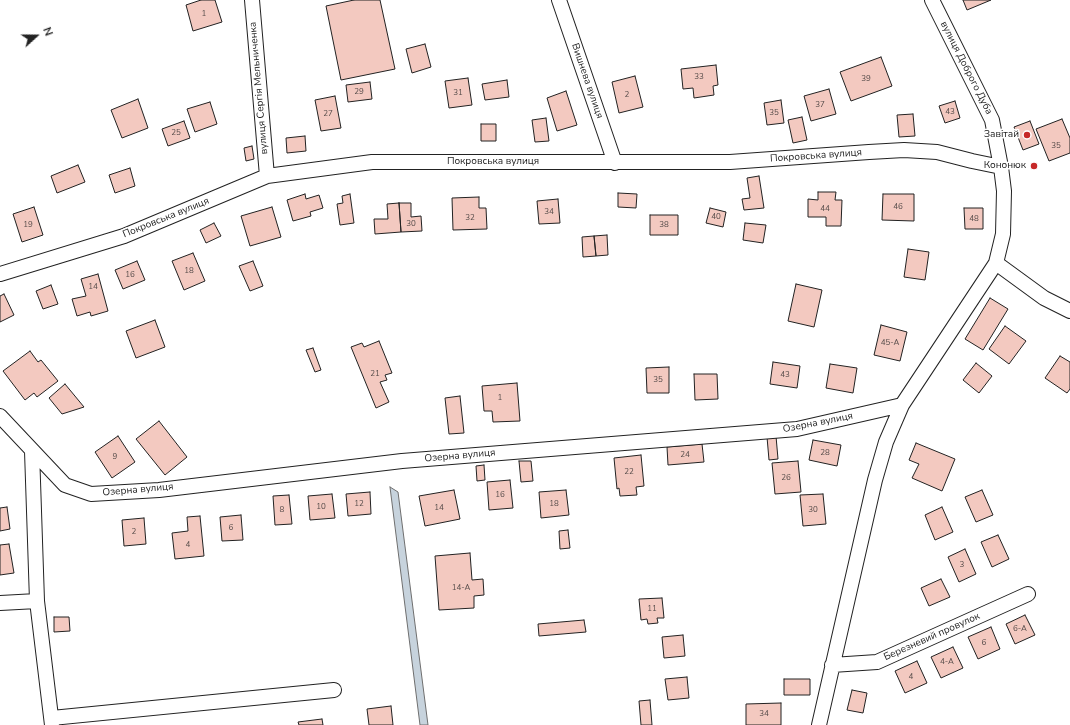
<!DOCTYPE html>
<html>
<head>
<meta charset="utf-8">
<style>
	body { margin:0 }
	#map { position:relative; width:1070px; height:725px; overflow:hidden; background:#fff; font-family:"Nunito Sans",sans-serif }
	canvas { display:block }
	.north { position:absolute; left:16px; top:16px; width:40px; height:40px; -webkit-text-stroke:3px #fff; paint-order:stroke; rotate:69deg; font-size:11px; font-weight:700; line-height:16px; text-align:center; color:#222 }
	.north::after { content:''; display:block; margin:auto; width:14px; height:18px; background:#222; clip-path:polygon(50% 0,100% 100%,50% 72%,0 100%) }
</style>
</head>
<body>
<div id="map">
<canvas width="1070" height="725"></canvas>
<div class="north">N</div>
</div>
<script>
const ctx = document.querySelector('canvas').getContext('2d');
ctx.lineJoin = 'round';
function paint(path, color) { ctx.fillStyle = color; ctx.fill(path, 'evenodd'); }
const shape = rows => new Path2D(rows.map(r => 'M' + r).join(''));
function strokePath(path, color, width, dash) { ctx.strokeStyle = color; ctx.lineWidth = width; ctx.lineCap = dash ? 'butt' : 'round'; ctx.setLineDash(dash || []); ctx.stroke(path); }
function write(font, color, halo, rows, align = 'center') {
  ctx.font = font + ' "Nunito Sans",sans-serif'; ctx.lineWidth = 3; ctx.setLineDash([]); ctx.textBaseline = 'middle'; ctx.strokeStyle = halo; ctx.fillStyle = color; for (const [text, x, y, turn = 0] of rows) {
    ctx.save(); ctx.translate(x, y); ctx.rotate((+turn || 0) * Math.PI / 180); ctx.textAlign = isNaN(turn) ? turn : align; if (halo) ctx.strokeText(text, 0, 0); ctx.fillText(text, 0, 0); ctx.restore();
  }
}
const water = shape([
	[390,487,398,492,428,725,420,725,390,487]
]);
paint(water, '#c7d3dd');
strokePath(water, '#6f6f6f', 1);
const building = shape([
	[201,0,215,0,222,22,193,31,186,5,201,0],
	[354,0,380,0,395,69,341,80,326,6,354,0],
	[963,0,991,0,967,10,963,0],
	[425,44,431,67,412,73,406,49,425,44],
	[881,57,892,86,851,101,840,72,881,57],
	[716,65,718,85,713,86,714,95,694,98,693,88,683,89,681,69,716,65],
	[635,76,643,107,619,113,612,82,635,76],
	[468,78,472,105,449,108,445,81,468,78],
	[507,80,509,97,485,100,482,84,507,80],
	[370,82,372,99,348,102,346,85,370,82],
	[829,89,836,114,811,121,804,96,829,89],
	[566,91,577,125,557,131,547,98,566,91],
	[335,96,341,128,321,131,315,100,335,96],
	[138,99,148,128,122,138,111,110,138,99],
	[781,100,784,123,767,125,764,103,781,100],
	[955,101,960,118,945,123,939,106,955,101],
	[210,102,217,124,195,132,187,109,210,102],
	[913,114,915,136,899,137,897,115,913,114],
	[802,117,807,140,793,143,788,120,802,117],
	[546,118,549,141,535,142,532,120,546,118],
	[1062,119,1070,138,1070,153,1049,161,1036,129,1062,119],
	[184,121,190,138,168,146,162,129,184,121],
	[1030,121,1039,144,1023,150,1014,127,1030,121],
	[481,124,496,124,496,141,481,141,481,124],
	[305,136,306,151,287,153,286,138,305,136],
	[252,146,254,159,246,161,244,148,252,146],
	[78,165,85,182,57,193,51,176,78,165],
	[130,168,135,186,115,193,109,175,130,168],
	[759,176,764,208,744,210,742,199,750,198,747,178,759,176],
	[818,192,836,192,835,200,842,200,841,226,826,226,826,217,808,217,808,199,818,200,818,192],
	[618,193,637,194,636,208,618,207,618,193],
	[305,194,306,199,319,195,323,208,310,212,311,216,293,221,287,200,305,194],
	[350,194,354,223,340,225,337,204,343,203,342,196,350,194],
	[883,194,914,194,914,221,882,220,883,194],
	[479,197,479,208,486,208,487,229,453,230,452,198,479,197],
	[558,199,560,223,539,224,537,201,558,199],
	[399,203,411,203,411,217,421,216,422,231,401,232,399,203],
	[399,203,401,232,375,234,374,219,388,219,387,204,399,203],
	[34,207,43,235,22,242,13,214,34,207],
	[272,207,281,237,250,246,241,216,272,207],
	[710,208,726,212,723,227,706,223,710,208],
	[964,208,983,208,983,229,965,229,964,208],
	[650,215,678,215,678,235,650,235,650,215],
	[214,223,221,236,206,243,200,230,214,223],
	[745,223,766,225,763,243,743,240,745,223],
	[607,235,608,255,596,256,594,236,607,235],
	[594,236,596,256,583,257,582,237,594,236],
	[908,249,929,252,925,280,904,277,908,249],
	[193,253,205,281,184,290,172,261,193,253],
	[137,261,145,280,123,289,115,270,137,261],
	[253,261,263,286,250,291,239,266,253,261],
	[98,274,108,311,91,316,90,312,77,316,72,299,86,296,81,279,98,274],
	[796,284,822,290,814,327,788,321,796,284],
	[51,285,58,304,43,309,36,291,51,285],
	[4,294,14,315,0,322,0,296,4,294],
	[990,298,1008,309,983,350,965,339,990,298],
	[155,320,165,347,136,358,126,331,155,320],
	[881,325,907,332,900,361,874,355,881,325],
	[1005,326,1026,341,1009,364,989,349,1005,326],
	[379,341,392,373,385,375,387,380,380,382,389,402,376,408,351,347,362,343,364,347,379,341],
	[313,348,321,370,315,372,306,350,313,348],
	[30,351,38,362,41,360,58,381,37,397,34,393,25,400,3,371,30,351],
	[1060,356,1070,362,1070,389,1067,393,1045,378,1060,356],
	[773,362,800,366,797,388,770,384,773,362],
	[976,363,992,376,979,393,963,380,976,363],
	[830,364,857,368,853,393,826,388,830,364],
	[669,367,669,393,647,393,646,368,669,367],
	[694,374,717,374,718,399,695,400,694,374],
	[517,383,520,421,493,422,492,411,484,411,482,386,517,383],
	[65,384,84,407,62,414,49,398,65,384],
	[460,396,464,433,449,434,445,398,460,396],
	[159,421,187,457,165,475,136,439,159,421],
	[118,436,135,462,112,478,95,452,118,436],
	[776,436,778,459,769,460,767,437,776,436],
	[813,440,841,445,837,466,809,460,813,440],
	[916,443,955,459,942,491,912,478,919,464,909,460,916,443],
	[702,444,704,462,668,465,667,447,702,444],
	[641,455,644,486,636,487,637,495,620,496,619,488,617,489,614,458,641,455],
	[519,461,531,461,533,481,521,482,519,461],
	[798,461,801,492,775,494,772,463,798,461],
	[484,465,485,480,477,481,476,466,484,465],
	[510,480,513,508,489,510,487,482,510,480],
	[454,490,460,519,425,526,419,496,454,490],
	[566,490,569,515,541,518,539,492,566,490],
	[982,490,993,515,976,522,965,497,982,490],
	[370,492,371,514,348,516,346,494,370,492],
	[332,494,335,518,310,520,308,496,332,494],
	[823,494,826,524,803,526,800,495,823,494],
	[289,495,292,524,275,525,273,496,289,495],
	[7,507,10,529,0,531,0,508,7,507],
	[942,507,953,532,935,540,925,515,942,507],
	[241,515,243,540,222,541,220,517,241,515],
	[200,516,204,556,175,559,172,533,188,531,187,517,200,516],
	[144,518,146,544,124,546,122,520,144,518],
	[568,530,570,548,560,549,559,531,568,530],
	[998,535,1009,559,992,567,981,542,998,535],
	[9,544,14,573,0,575,0,545,9,544],
	[965,549,976,574,959,582,948,557,965,549],
	[470,553,472,580,483,579,484,595,474,596,474,608,439,610,435,556,470,553],
	[941,579,950,597,929,606,921,588,941,579],
	[662,598,664,618,657,618,658,623,648,624,647,619,641,620,639,599,662,598],
	[1025,615,1035,635,1015,644,1006,624,1025,615],
	[54,617,69,617,70,631,54,632,54,617],
	[584,620,586,632,539,636,538,624,584,620],
	[991,627,1000,649,978,659,968,637,991,627],
	[683,635,685,656,664,658,662,637,683,635],
	[953,647,963,668,941,678,931,657,953,647],
	[917,661,927,683,905,693,895,671,917,661],
	[687,677,689,698,668,700,665,679,687,677],
	[784,679,810,679,810,695,784,695,784,679],
	[852,690,867,693,863,713,847,710,852,690],
	[650,700,652,725,641,725,639,701,650,700],
	[781,703,781,725,746,725,746,704,781,703],
	[391,706,393,725,369,725,367,709,391,706],
	[322,719,323,725,299,725,298,722,322,719]
]);
paint(building, '#f3c9c0');
strokePath(building, '#222', 1);
const minor = shape([
	[252,0,267,176],
	[559,0,615,163],
	[996,263,1044,298,1070,311],
	[0,274,124,236,267,176,372,162,730,162,869,152,904,150,937,152,972,161,1001,167],
	[0,416,65,485,91,494,159,490,402,461,797,429,902,405],
	[32,451,37,601,52,725],
	[0,603,37,601],
	[832,665,877,662,1028,594],
	[52,718,334,690],
	[819,725,875,480,886,442,902,405,996,263,1003,234,1004,191,1001,167,992,120,932,0]
]);
strokePath(minor, '#222', 16);
strokePath(minor, '#fff', 14);
for (const [x, y, r, color] of [
	[1027,135,4,"#c62828"],
	[1034,166,4,"#c62828"]
]) { const dot = new Path2D(); dot.arc(x, y, r, 0, 2 * Math.PI); ctx.fillStyle = color; ctx.fill(dot); strokePath(dot, '#fff', 1.5); }
write('8px', '#564c4a', null, [
	["1",204,14],
	["33",699,77],
	["39",866,79],
	["29",359,92],
	["31",458,93],
	["2",627,95],
	["37",820,105],
	["43",950,112],
	["35",774,113],
	["27",328,114],
	["25",176,133],
	["35",1056,146],
	["46",898,207],
	["44",825,209],
	["34",549,212],
	["40",716,217],
	["32",470,218],
	["48",974,219],
	["30",411,224],
	["19",28,225],
	["38",664,225],
	["18",189,271],
	["16",130,275],
	["14",93,287],
	["45-А",890,343],
	["21",375,374],
	["43",785,375],
	["35",658,380],
	["1",500,398],
	["28",825,453],
	["24",685,455],
	["9",115,457],
	["22",629,472],
	["26",786,478],
	["16",500,495],
	["12",359,504],
	["18",554,504],
	["10",321,507],
	["14",439,508],
	["8",282,510],
	["30",813,510],
	["6",231,528],
	["2",134,532],
	["4",188,545],
	["3",962,565],
	["14-А",461,588],
	["11",652,609],
	["6-А",1020,629],
	["6",984,643],
	["4-А",947,662],
	["4",911,677],
	["34",764,714]
]);
write('10px', '#222', '#fff', [
	["вулиця Доброго Дуба",966,68,63],
	["Вишнева вулиця",587,81,71],
	["вулиця Сергія Мельниченка",259,88,-95],
	["Покровська вулиця",816,156,-4],
	["Покровська вулиця",493,162],
	["Покровська вулиця",166,218,-22],
	["Озерна вулиця",818,423,-11],
	["Озерна вулиця",460,456,-5],
	["Озерна вулиця",138,490,-5],
	["Березневий провулок",932,637,-24]
]);
write('10px', '#222', '#fff', [
	["Завітай",1019,135],
	["Кононюк",1026,166]
], 'right');
</script>
</body>
</html>
